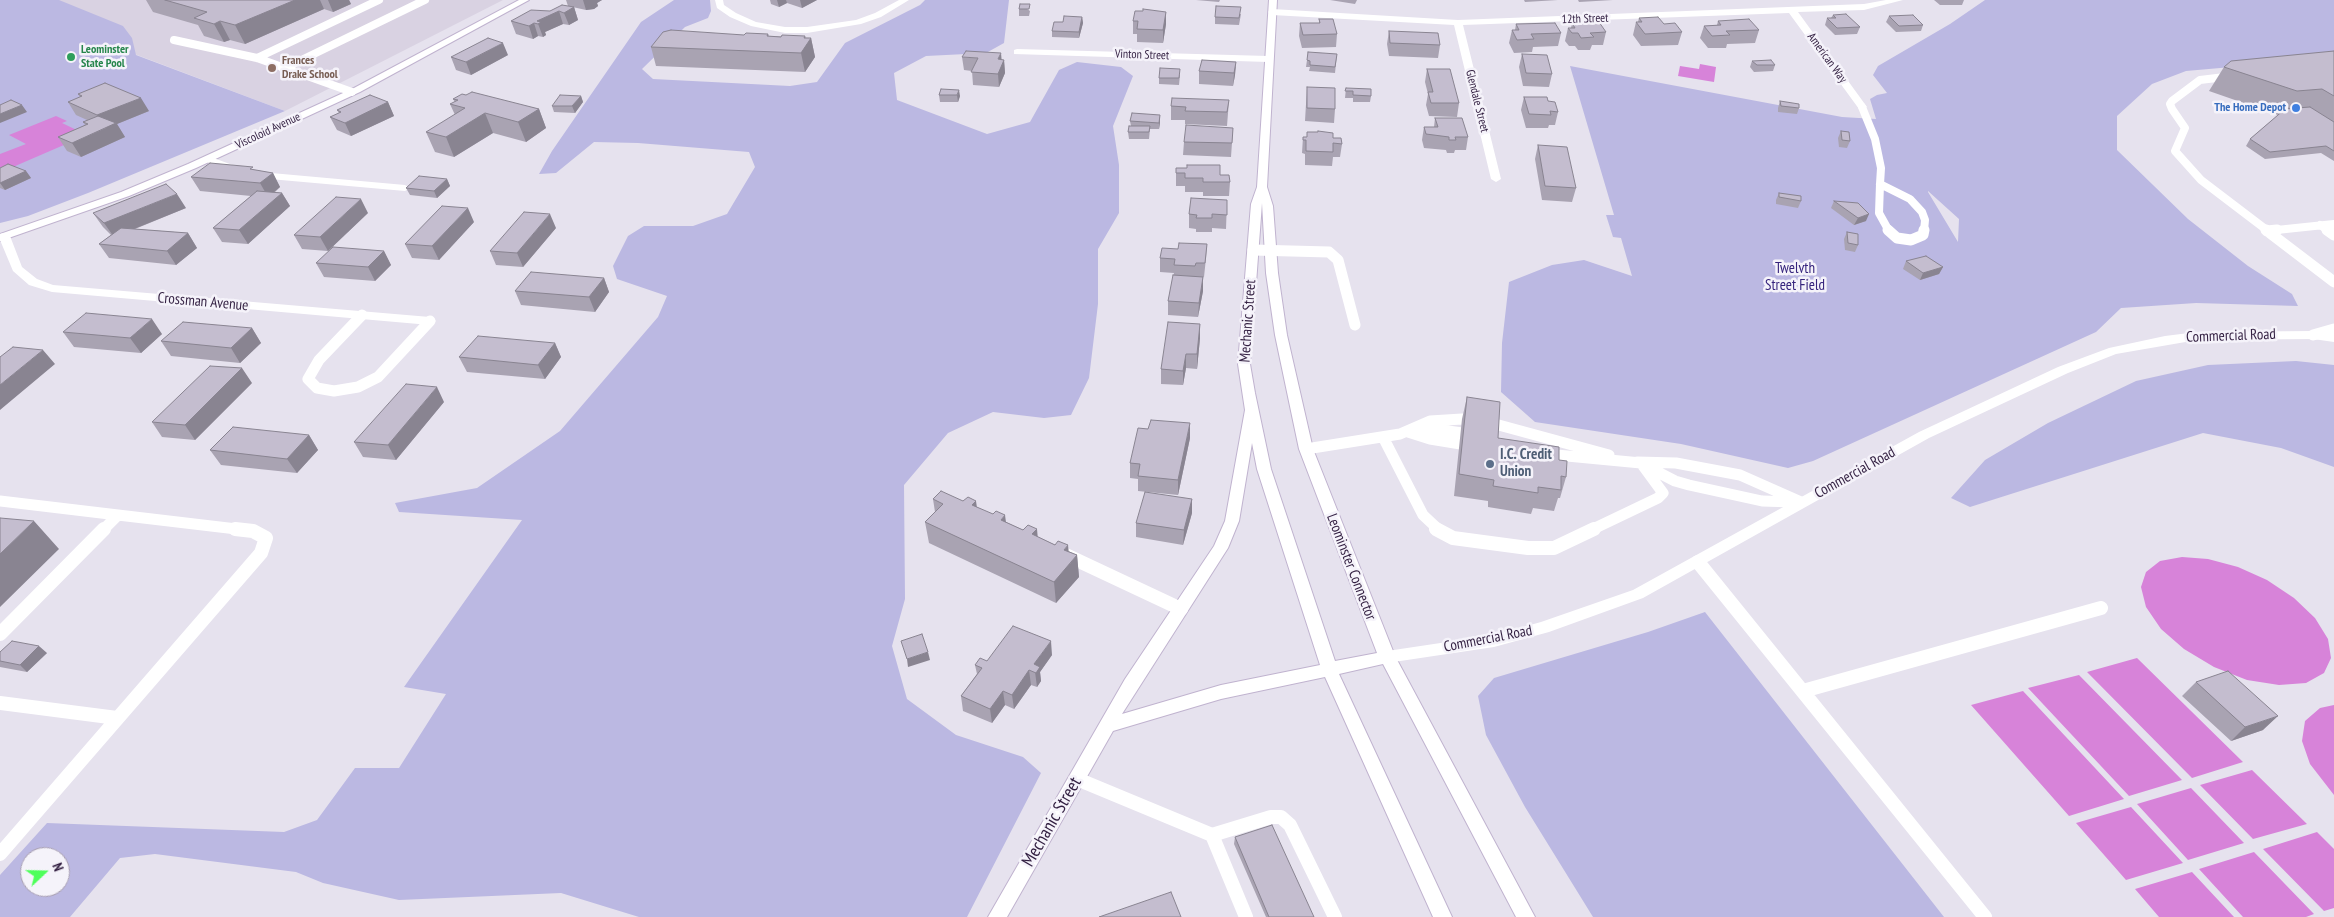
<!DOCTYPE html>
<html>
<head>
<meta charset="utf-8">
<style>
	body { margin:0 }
	#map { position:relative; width:2334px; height:917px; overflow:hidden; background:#e6e2ee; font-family:"PT Sans Narrow",sans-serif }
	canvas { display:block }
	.north { position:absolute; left:20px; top:847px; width:50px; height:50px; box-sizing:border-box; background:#f5f3fa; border:1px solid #a79eb0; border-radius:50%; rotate:69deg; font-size:14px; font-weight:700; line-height:20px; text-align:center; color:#321f41 }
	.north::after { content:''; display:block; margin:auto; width:18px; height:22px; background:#4eff5a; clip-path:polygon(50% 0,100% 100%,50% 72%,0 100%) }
</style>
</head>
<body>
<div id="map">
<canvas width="2334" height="917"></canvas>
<div class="north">N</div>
</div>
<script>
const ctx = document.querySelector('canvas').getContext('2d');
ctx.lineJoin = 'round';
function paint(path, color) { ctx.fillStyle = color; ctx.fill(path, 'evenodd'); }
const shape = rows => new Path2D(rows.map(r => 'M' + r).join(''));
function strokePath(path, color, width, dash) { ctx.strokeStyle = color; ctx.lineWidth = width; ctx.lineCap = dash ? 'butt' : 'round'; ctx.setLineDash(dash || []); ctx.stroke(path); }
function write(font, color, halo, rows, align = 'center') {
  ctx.font = font + ' "PT Sans Narrow",sans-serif'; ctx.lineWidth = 5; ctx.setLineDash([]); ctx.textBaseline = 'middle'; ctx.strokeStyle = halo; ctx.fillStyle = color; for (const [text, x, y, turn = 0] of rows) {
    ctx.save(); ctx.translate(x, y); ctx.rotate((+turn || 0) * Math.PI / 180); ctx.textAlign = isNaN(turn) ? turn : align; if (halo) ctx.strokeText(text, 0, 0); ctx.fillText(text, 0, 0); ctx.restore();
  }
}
paint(shape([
	[0,0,503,0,285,111,0,3]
]), '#d9d2e2');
paint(shape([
	[0,0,59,0,123,26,132,38,136,55,285,111,88,193,28,216,0,223],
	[674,0,710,0,711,11,708,18,685,27,642,69,653,79,790,86,817,82,845,43,920,5,925,0,1009,0,1004,43,986,53,926,56,894,73,897,100,987,134,1030,122,1059,70,1077,62,1121,67,1133,76,1113,126,1119,165,1119,213,1098,249,1098,304,1089,378,1071,415,1044,418,993,412,948,433,904,485,905,599,892,646,907,699,956,735,1023,757,1041,773,967,917,639,917,561,893,399,900,323,883,296,872,155,854,120,858,70,917,0,917,0,875,47,823,284,832,317,820,355,768,399,768,446,694,404,687,522,520,399,512,395,503,477,488,560,431,658,317,667,296,617,279,613,266,628,236,644,226,693,226,727,214,755,167,749,152,638,143,594,142,556,173,539,174,552,151,641,22],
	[30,857,60,857,60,887,30,887],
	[1985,0,2334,0,2334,58,2186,71,2152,84,2117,116,2117,150,2188,219,2248,266,2292,294,2298,306,2196,303,2121,308,2096,332,1813,461,1788,468,1681,444,1535,422,1501,392,1502,343,1509,282,1552,265,1584,260,1632,276,1621,238,1613,237,1606,215,1614,215,1570,66,1842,117,1876,119,1870,99,1877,95,1887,93,1873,75,1878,66,1950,24],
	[1928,191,1959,219,1958,242,1928,192],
	[2296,361,2334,365,2334,467,2281,448,2203,433,1970,507,1951,498,1985,460,2048,423,2136,381,2208,365],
	[1705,612,1944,917,1593,917,1525,807,1486,735,1478,696,1494,678,1648,632]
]), '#bbb8e2');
paint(shape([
	[1700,64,1716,67,1714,82,1678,76,1680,66,1699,69],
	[56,116,67,121,62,123,87,135,6,170,0,167,0,154,26,144,9,135],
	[2182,557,2208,559,2238,567,2267,580,2294,598,2315,618,2328,639,2331,658,2324,673,2306,683,2279,685,2247,680,2214,667,2184,649,2161,629,2146,607,2141,587,2146,572,2160,561],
	[2137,658,2243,762,2192,778,2087,672],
	[2079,675,2182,780,2129,796,2028,688],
	[2023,691,2124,799,2069,816,1971,705],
	[2334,705,2334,795,2310,764,2302,741,2305,721,2320,708],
	[2252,770,2307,824,2253,839,2200,785],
	[2191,788,2244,843,2188,860,2137,804],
	[2131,807,2183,863,2126,880,2076,823],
	[2317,832,2334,849,2334,908,2324,911,2263,849],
	[2254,852,2314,914,2306,917,2243,917,2199,869],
	[2192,872,2234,917,2159,917,2135,889]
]), '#d783d9');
const secondary = shape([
	[519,0,529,0,360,92,196,168,129,196,0,241,0,234,121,192,188,164,354,88,519,0],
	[1269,0,1277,0,1267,187,1273,206,1278,273,1287,335,1313,449,1395,656,1535,917,1516,917,1383,664,1339,674,1452,917,1433,917,1325,677,1221,699,1113,731,1007,917,988,917,1125,679,1214,546,1225,521,1245,410,1238,364,1251,204,1257,187,1269,0],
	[1262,203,1266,273,1275,335,1299,449,1377,653,1335,661,1271,469,1255,393,1250,364,1262,203],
	[1252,443,1257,469,1320,665,1221,685,1122,714,1228,548,1239,521,1252,443]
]);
strokePath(secondary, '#c0b3cf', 2);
strokePath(shape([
	[174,40,257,58,352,92],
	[257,58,379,0],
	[283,69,425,0],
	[2233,76,2200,80,2172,101,2170,104,2172,109,2185,128,2175,151,2201,180,2268,231],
	[1862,107,1875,139,1881,168,1880,184],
	[1880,184,1910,199,1922,212,1925,220,1924,231],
	[1880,184,1879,213,1889,231],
	[2320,225,2329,231],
	[2267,231,2334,224]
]), '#fff', 8);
strokePath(shape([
	[1888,230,1897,238,1911,240,1923,235,1924,230],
	[2266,230,2334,282],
	[2327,230,2334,235],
	[2267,231,2277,230],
	[1253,250,1329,252,1338,260,1355,325],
	[362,315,319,360,308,379,317,388,334,391,358,387,378,377,430,321],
	[2313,335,2334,329],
	[1408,432,1430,439,1473,446],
	[1417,432,1448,431,1476,435],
	[1383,437,1423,515,1439,530],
	[1306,449,1400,434,1430,421,1462,419,1495,424,1609,455],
	[1546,454,1641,463,1663,493,1658,498,1591,530],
	[1637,462,1676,463,1740,475,1801,502],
	[1646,466,1675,481,1689,485,1762,501,1794,502],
	[0,501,118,515,103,530],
	[118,515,245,530]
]), '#fff', 11);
strokePath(shape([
	[1436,529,1453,538,1528,548,1554,548,1594,529],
	[1066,555,1181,609],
	[1698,562,1985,917],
	[0,634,104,529],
	[1803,691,2101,608],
	[0,703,117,718],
	[1077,779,1212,835],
	[0,854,261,553,266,538,253,531,235,529],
	[1246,917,1212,835,1271,817,1281,817,1290,825,1335,917]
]), '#fff', 14);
paint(shape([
	[715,0,723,0,724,5,736,13,756,22,785,27,807,27,856,20,875,13,899,0,909,0,881,17,861,24,807,33,785,33,751,26,730,17,717,8,715,0],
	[1886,0,1903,0,1864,10,1798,12,1867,107,1862,110,1859,109,1789,13,1463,25,1501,179,1496,182,1491,179,1454,25,1272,15,1268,12,1272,9,1458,20,1864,4,1886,0],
	[1017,49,1268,56,1273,59,1268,62,1014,54,1014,50,1017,49],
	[208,156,249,171,405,185,410,188,405,191,247,177,204,161,203,159,208,156],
	[4,233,10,236,22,267,37,279,53,285,430,317,436,321,430,325,52,292,29,285,13,271,0,240,0,234,4,233]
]), '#fff');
paint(shape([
	[2313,331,2334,334,2334,342,2313,339,2197,340,2116,354,2068,373,1929,438,1643,598,1549,632,1494,647,1387,663,1381,662,1379,657,1381,652,1387,651,1494,635,1541,622,1633,590,1919,432,2058,367,2109,348,2165,336,2197,332,2313,331]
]), '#fff');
paint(secondary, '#fff');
paint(shape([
	[146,0,349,0,351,4,333,12,324,9,245,44,230,40,224,42,204,36,198,25,153,12],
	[566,0,602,0,597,3,598,6,594,9,586,10,568,6],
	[770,0,817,0,802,8,787,3,779,7,771,4],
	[1196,0,1220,0,1219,2],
	[1330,0,1357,0,1355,4],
	[1524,0,1558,0,1525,2],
	[1578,0,1613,0,1579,2],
	[1934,0,1964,0,1962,5,1940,5],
	[1020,4,1030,11,1029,16,1019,16,1019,9],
	[574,7,578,20,569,25,563,24,545,32,546,35,543,37,538,36,533,39,516,34,511,21,550,11],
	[1166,12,1166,24,1163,43,1137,42,1137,34,1133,34,1133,21],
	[1241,14,1239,25,1215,24,1215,17],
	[1833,15,1860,27,1857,34,1835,35,1825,25,1827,18,1831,18],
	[1889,16,1923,25,1921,31,1896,32,1886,22],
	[1082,17,1083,23,1079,38,1052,37,1052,31,1063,22],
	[1639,18,1664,24,1682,32,1678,45,1641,46,1633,35,1636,22,1638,22],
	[1319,19,1337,34,1336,47,1302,48,1299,36,1300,23,1319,23],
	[1718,21,1759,30,1755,43,1727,44,1726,48,1708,48,1700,38,1704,26,1717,25],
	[1572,23,1606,32,1603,45,1592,45,1590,50,1578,50,1575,46,1569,46,1565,41,1568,28,1571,28],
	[1516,24,1561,33,1558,46,1533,47,1532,52,1514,53,1509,43,1512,30,1515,30],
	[1389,31,1440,45,1438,58,1389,56,1387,44],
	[768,34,769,36,811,38,815,57,805,72,656,66,651,47,744,35],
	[2334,51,2334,161,2321,153,2265,159,2246,146,2250,139,2278,115,2209,91,2224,67],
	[1337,54,1335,73,1309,71,1310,67,1306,67,1307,60],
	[1522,54,1552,74,1549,87,1523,86,1519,67],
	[508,55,471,75,456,70,451,57],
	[962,57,1004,60,1005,73,999,87,973,85,972,71,964,70],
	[1752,61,1775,65,1773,71,1754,72,1750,67],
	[1236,62,1235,75,1233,86,1199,84,1199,71],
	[1427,69,1459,103,1457,117,1429,116,1426,105,1428,94,1425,82],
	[1180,75,1179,85,1159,84,1159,78],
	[1307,87,1335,109,1334,123,1305,121],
	[1346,88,1371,96,1370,102,1353,102,1353,98,1345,98],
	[941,89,960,96,958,102,940,102,939,95],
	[78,94,149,111,117,124,125,137,81,157,67,151,58,137,85,125,83,122,87,120,76,115,68,102,80,97],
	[466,95,539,109,546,128,526,142,493,133,454,157,435,152,426,132,455,115,450,104,455,102,453,99],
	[581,96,583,102,575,113,554,112,552,106],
	[1524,97,1548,101,1558,112,1555,125,1549,125,1548,128,1526,128,1521,110],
	[1229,100,1227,126,1185,124,1185,120,1171,120,1171,106],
	[1780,101,1799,108,1797,114,1778,112,1778,108],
	[388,102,394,116,351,136,337,130,330,117,339,113,337,110],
	[1160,115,1160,122,1159,129,1150,129,1149,139,1129,139,1128,132,1131,126,1130,121],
	[1435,118,1468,137,1466,150,1455,150,1454,153,1447,153,1446,150,1424,148,1422,140,1424,127,1434,127],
	[1233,128,1231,157,1183,155,1184,142],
	[1841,131,1850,141,1847,148,1839,147,1838,138],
	[1307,132,1333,138,1342,144,1340,157,1333,157,1332,166,1305,165,1305,154,1302,153,1303,137,1307,137],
	[1538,145,1576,188,1572,202,1542,200,1535,159],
	[0,168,26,171,31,178,5,190,0,188],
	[1176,168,1220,175,1230,182,1229,196,1203,196,1203,192,1185,192,1185,186,1176,186],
	[255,170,273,173,280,187,275,192,282,193,290,206,248,244,222,242,213,228,251,196,200,191,191,177],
	[447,179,450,186,437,198,410,195,406,188],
	[1779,193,1801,201,1798,208,1776,204,1776,200],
	[1227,200,1226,229,1212,228,1212,232,1196,232,1196,229,1189,228,1189,214],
	[1834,201,1866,221,1854,225,1831,208],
	[186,208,135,229,188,233,197,248,176,265,109,258,99,244,111,235,103,227,93,213],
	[368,213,328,251,302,249,294,235],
	[474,222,439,260,412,258,405,244],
	[556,228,523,267,496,265,490,251],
	[1847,232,1858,245,1855,252,1845,250,1844,239],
	[1207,244,1206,258,1204,277,1203,277,1203,291,1198,317,1168,315,1168,301,1174,273,1160,272,1160,258,1178,249],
	[384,251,391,265,375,281,324,277,316,263],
	[1906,261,1943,267,1939,274,1920,280,1903,269],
	[604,278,609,292,595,312,521,305,515,291],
	[1200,324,1200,338,1197,369,1186,368,1183,385,1161,384,1161,369],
	[252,328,261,343,240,363,171,356,161,341],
	[63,332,162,334,141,353,74,347],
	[555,343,561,357,545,379,467,372,459,357],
	[252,383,195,440,162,437,152,422],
	[1467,397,1498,438,1566,477,1560,498,1558,498,1554,511,1533,508,1531,514,1488,507,1488,501,1454,496,1462,419],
	[444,402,396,460,363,457,354,442],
	[309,435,318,450,297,473,221,465,210,450],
	[1190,438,1178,495,1138,491,1138,479,1130,478,1130,463],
	[933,499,963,501,977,507,1006,522,1077,555,1079,577,1056,603,929,543,925,522,935,512],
	[1192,499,1192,513,1183,545,1136,537,1136,523],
	[0,652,47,653,27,672,0,667],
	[1052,655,1040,672,1041,681,1037,687,1031,685,1014,709,1005,705,992,723,963,711,961,696,977,674,975,665,987,661],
	[2196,682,2263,730,2231,741,2182,696],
	[1235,837,1314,917,1266,917,1234,844]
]), '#a9a3b2');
paint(shape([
	[295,0,320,0,324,9,245,44,235,25],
	[328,0,349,0,351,4,333,12],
	[583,0,602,0,597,3,598,6,594,9,586,10],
	[777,0,786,0,787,3,779,7],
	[800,0,817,0,802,8],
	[574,7,578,20,569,25,564,13],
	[559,11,563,24,545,32,546,35,543,37,537,21],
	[1166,12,1166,24,1163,43,1163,30],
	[1082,17,1083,23,1079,38,1079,32],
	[220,21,230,40,224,42,214,24],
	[534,23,538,36,533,39,529,26],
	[805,36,807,44,811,38,815,57,805,72,801,53,804,38],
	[503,43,508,55,471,75,466,62],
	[1001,53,1002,64,1004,60,1005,73,999,87,998,74,998,59],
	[1236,62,1235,75,1233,86,1234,73],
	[959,90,960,96,958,102,957,95],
	[581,96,583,102,575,113,572,106],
	[141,98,149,111,117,124,125,137,81,157,72,143,106,128,97,115],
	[388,102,394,116,351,136,345,123],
	[22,105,27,112,0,123,0,114],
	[539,109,546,128,526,142,518,122],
	[485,113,493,133,454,157,446,137],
	[1160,115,1160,122,1159,129,1159,123],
	[26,171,31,178,5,190,0,183],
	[273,173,280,187,268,197,260,183],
	[447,179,450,186,437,198,434,191],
	[282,193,290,206,248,244,239,230],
	[177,194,186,208,114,237,104,223],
	[361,199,368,213,328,251,320,237],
	[468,208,474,222,439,260,432,246],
	[550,214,556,228,523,267,517,253],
	[1869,214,1866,221,1854,225,1858,218],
	[188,233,197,248,176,265,167,251],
	[384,251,391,265,375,281,368,267],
	[1943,267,1939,274,1920,280,1923,273],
	[1203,277,1203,291,1198,317,1199,303],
	[604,278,609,292,595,312,589,297],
	[152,319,162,334,141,353,130,338],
	[1200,324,1200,338,1197,369,1197,354],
	[252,328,261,343,240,363,231,348],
	[555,343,561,357,545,379,538,365],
	[43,350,55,364,0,410,0,385],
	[1186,354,1186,368,1183,385,1183,371],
	[242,368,252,383,195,440,185,425],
	[437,387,444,402,396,460,388,445],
	[1190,423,1190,438,1178,495,1178,480],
	[309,435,318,450,297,473,287,459],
	[1192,499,1192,513,1183,545,1184,530],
	[976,501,979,522,972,505],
	[1005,515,1008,537,1001,520],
	[34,521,59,549,0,607,0,554],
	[1037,529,1039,551,1032,534],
	[1068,545,1070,564,1077,555,1079,577,1056,603,1054,582,1064,550],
	[1051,641,1052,655,1040,672,1041,681,1037,687,1034,664],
	[39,646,47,653,27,672,20,665],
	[928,652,930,660,908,667,907,659],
	[1029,670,1031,685,1014,709,1012,695],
	[1003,691,1005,705,992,723,990,709],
	[2278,716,2263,730,2231,741,2245,727]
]), '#898491');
const building = shape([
	[165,0,295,0,235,25,220,21,214,24,194,18,207,12,165,0],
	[1020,4,1030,4,1029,9,1019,9,1020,4],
	[562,5,574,7,564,13,559,11,537,21,541,22,538,24,534,23,529,26,511,21,531,10,550,11,562,5],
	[1216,6,1241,7,1239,18,1215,17,1216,6],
	[1143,9,1166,12,1163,30,1137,29,1138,21,1133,21,1135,11,1143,11,1143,9],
	[1846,14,1860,27,1837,28,1827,18,1836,18,1833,15,1846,14],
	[1913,15,1923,25,1899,26,1889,16,1913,15],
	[1064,16,1082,17,1079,32,1052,31,1054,22,1063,22,1064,16],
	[1658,17,1664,24,1675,23,1682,32,1645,34,1636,22,1642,22,1639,18,1658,17],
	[1319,19,1333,19,1337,34,1303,35,1300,23,1320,23,1319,19],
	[1749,19,1759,30,1726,31,1730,35,1712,36,1704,26,1721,25,1718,21,1749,19],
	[1599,22,1606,32,1590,33,1594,37,1581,38,1578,33,1572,33,1568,28,1575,28,1572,23,1599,22],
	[1555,23,1561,33,1531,34,1534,39,1517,40,1512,30,1519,30,1516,24,1555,23],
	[671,30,744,35,746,33,768,34,767,36,781,37,782,35,805,36,804,38,811,38,801,53,651,47,663,32,671,30],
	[1389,31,1438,33,1440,45,1390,43,1389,31],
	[488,38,503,43,466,62,451,57,488,38],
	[966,51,1001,53,998,59,1004,60,998,74,971,72,978,58,962,57,966,51],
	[2334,51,2334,96,2322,89,2297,91,2224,67,2231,61,2334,51],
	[1308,52,1337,54,1335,67,1310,65,1310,61,1307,60,1308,52],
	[1522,54,1547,55,1552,74,1526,73,1522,54],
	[1202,60,1236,62,1234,73,1199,71,1202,60],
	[1771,60,1775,65,1757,65,1752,61,1771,60],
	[1160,68,1180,69,1179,78,1159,78,1160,68],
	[1427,69,1450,69,1459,103,1431,103,1428,92,1433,92,1427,69],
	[105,83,141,98,97,115,68,102,82,96,78,94,105,83],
	[1307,87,1335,88,1335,109,1307,108,1307,87],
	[1346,88,1371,89,1371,96,1353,95,1353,91,1345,91,1346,88],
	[941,89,959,90,957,95,939,95,941,89],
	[472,92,539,109,518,122,485,113,446,137,426,132,465,108,450,104,458,100,453,99,462,94,466,95,472,92],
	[370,95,388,102,345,123,330,117,341,112,337,110,370,95],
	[560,95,581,96,572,106,552,106,560,95],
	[1524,97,1547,97,1548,101,1555,102,1558,112,1550,111,1551,115,1529,114,1524,97],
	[1172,98,1229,100,1227,112,1185,111,1186,107,1171,106,1172,98],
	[11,100,22,105,0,114,0,105,11,100],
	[1780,101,1799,104,1799,108,1781,106,1780,101],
	[2310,107,2334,122,2334,151,2326,146,2270,152,2250,139,2285,109,2310,107],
	[1132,113,1160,115,1159,123,1130,121,1132,113],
	[98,116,116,123,72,143,58,137,88,124,83,122,98,116],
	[1435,118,1462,118,1468,137,1455,137,1456,140,1449,140,1449,137,1426,134,1424,127,1438,127,1435,118],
	[1186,125,1233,128,1232,143,1184,142,1186,125],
	[1129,126,1150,126,1149,132,1128,132,1129,126],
	[1318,131,1333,133,1333,138,1341,138,1342,144,1333,143,1333,152,1306,151,1306,140,1303,140,1303,137,1307,137,1307,132,1318,132,1318,131],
	[1841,131,1849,132,1850,141,1842,140,1841,131],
	[1538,145,1567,147,1576,188,1545,186,1538,145],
	[210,163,253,167,250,169,273,173,260,183,191,177,210,163],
	[8,164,26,171,0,183,0,168,8,164],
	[1187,165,1220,165,1220,175,1229,175,1230,182,1203,182,1203,178,1185,178,1185,173,1176,173,1176,168,1187,168,1187,165],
	[419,176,447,179,434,191,406,188,419,176],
	[166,184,177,194,104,223,93,213,166,184],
	[257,191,282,193,239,230,213,228,257,191],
	[1779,193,1801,196,1801,201,1779,197,1779,193],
	[336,197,361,199,320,237,294,235,336,197],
	[1191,198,1227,200,1227,215,1212,214,1212,218,1196,218,1197,215,1189,214,1191,198],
	[1834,201,1858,203,1869,214,1858,218,1834,201],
	[442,206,468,208,432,246,405,244,442,206],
	[524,212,550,214,517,253,490,251,524,212],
	[121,228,188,233,167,251,99,244,121,228],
	[1847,232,1858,234,1858,245,1848,243,1847,232],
	[1179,243,1207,244,1205,263,1196,263,1195,266,1174,265,1175,259,1160,258,1162,248,1178,249,1179,243],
	[333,247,384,251,368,267,316,263,333,247],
	[1926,256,1943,267,1923,273,1906,261,1926,256],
	[531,272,604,278,589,297,515,291,531,272],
	[1173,275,1203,277,1199,303,1168,301,1173,275],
	[86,313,152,319,130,338,63,332,86,313],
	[183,322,252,328,231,348,161,341,183,322],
	[1168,322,1200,324,1197,354,1186,354,1183,371,1161,369,1168,322],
	[478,336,555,343,538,365,459,357,478,336],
	[13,347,43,350,0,385,0,357,13,347],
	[210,366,242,368,185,425,152,422,210,366],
	[406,384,437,387,388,445,354,442,406,384],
	[1467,397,1500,402,1498,438,1559,447,1559,460,1567,461,1566,477,1561,476,1561,490,1538,487,1538,493,1493,486,1494,480,1459,474,1467,397],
	[1151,420,1190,423,1178,480,1138,476,1140,464,1130,463,1138,428,1148,429,1151,420],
	[233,427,309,435,287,459,210,450,233,427],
	[941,491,963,501,968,497,976,501,972,505,993,514,996,511,1005,515,1001,520,1023,530,1028,525,1037,529,1032,534,1055,545,1058,541,1068,545,1064,550,1077,555,1054,582,925,522,943,504,933,499,941,491],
	[1145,492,1192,499,1184,530,1136,523,1145,492],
	[0,518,34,521,0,554,0,518],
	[1013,626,1051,641,1034,664,1040,667,1036,673,1029,670,1012,695,1003,691,990,709,961,696,982,668,975,665,980,658,987,661,1013,626],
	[922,634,928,652,907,659,901,641,922,634],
	[12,641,39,646,20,665,0,661,0,652,12,641],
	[2228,671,2278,716,2245,727,2196,682,2228,671],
	[1272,825,1314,917,1269,917,1235,837,1272,825],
	[1171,892,1181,917,1099,917,1171,892]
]);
paint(building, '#c4bdcf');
strokePath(building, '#898491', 1);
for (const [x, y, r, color] of [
	[71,57,5,"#2e9e5b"],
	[272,68,5,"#8d6e63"],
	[2296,108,5,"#3f7fe0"],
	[1490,464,5,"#5c6f8a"]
]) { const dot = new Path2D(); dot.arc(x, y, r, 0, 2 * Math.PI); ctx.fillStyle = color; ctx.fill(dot); strokePath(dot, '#f5f3fa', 2); }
write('12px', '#321f41', '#f5f3fa', [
	["12th Street",1585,19,-2],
	["Vinton Street",1142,55,2],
	["American Way",1827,58,54],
	["Glendale Street",1477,101,76],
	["Viscoloid Avenue",268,131,-25]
]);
write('bold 12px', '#27864d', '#f5f3fa', [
	["Leominster",81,50],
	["State Pool",81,64]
], 'left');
write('bold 12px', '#785e54', '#f5f3fa', [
	["Frances",282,61],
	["Drake School",282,75]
], 'left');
write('bold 12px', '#366cbe', '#f5f3fa', [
	["The Home Depot",2286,108]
], 'right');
write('15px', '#36247d', '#f5f3fa', [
	["Twelvth",1795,269],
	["Street Field",1795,286]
]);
write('15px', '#321f41', '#f5f3fa', [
	["Crossman Avenue",203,302,5],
	["Mechanic Street",1248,321,-86],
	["Commercial Road",2231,336,-2],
	["Commercial Road",1855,473,-29],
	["Leominster Connector",1351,567,69],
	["Commercial Road",1488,639,-11]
]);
write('bold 15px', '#4e5e75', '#f5f3fa', [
	["I.C. Credit",1500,455],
	["Union",1500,472]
], 'left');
write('18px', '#321f41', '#f5f3fa', [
	["Mechanic Street",1052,822,-60]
]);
</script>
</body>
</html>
